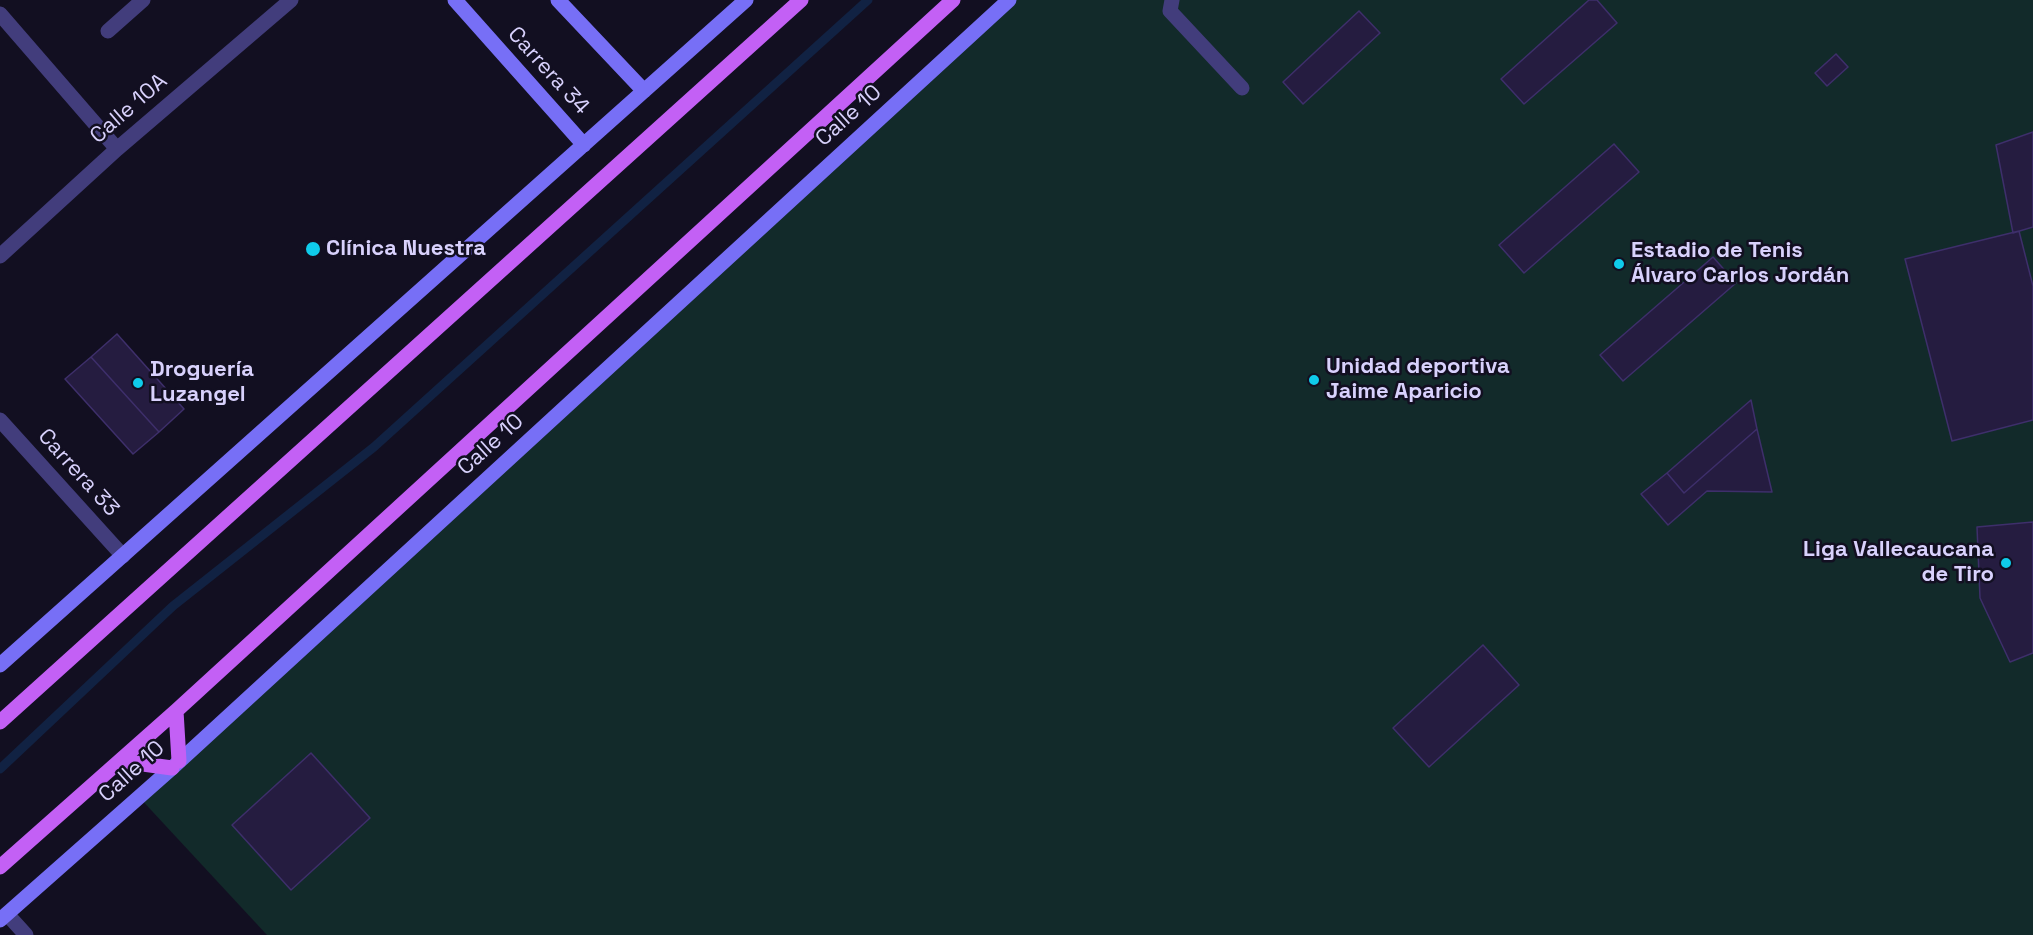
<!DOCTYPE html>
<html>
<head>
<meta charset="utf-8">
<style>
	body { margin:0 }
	canvas { display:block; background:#120f21 }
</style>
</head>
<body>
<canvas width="2033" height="935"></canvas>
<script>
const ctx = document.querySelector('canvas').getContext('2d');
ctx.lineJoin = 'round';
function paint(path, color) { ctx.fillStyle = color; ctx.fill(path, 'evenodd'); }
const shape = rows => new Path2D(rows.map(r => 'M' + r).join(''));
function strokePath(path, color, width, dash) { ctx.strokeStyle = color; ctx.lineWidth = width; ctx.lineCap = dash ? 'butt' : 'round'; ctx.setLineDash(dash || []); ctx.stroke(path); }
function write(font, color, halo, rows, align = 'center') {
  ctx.font = font + ' "Space Grotesk",sans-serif'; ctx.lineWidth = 5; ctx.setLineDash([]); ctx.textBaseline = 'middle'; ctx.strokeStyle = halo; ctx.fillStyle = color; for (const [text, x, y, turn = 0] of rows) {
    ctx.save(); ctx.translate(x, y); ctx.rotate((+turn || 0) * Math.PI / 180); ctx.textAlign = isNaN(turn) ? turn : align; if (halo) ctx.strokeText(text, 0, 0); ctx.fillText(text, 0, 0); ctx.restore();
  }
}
paint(shape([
	[1009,0,2033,0,2033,935,267,935,139,797]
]), '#122a2a');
strokePath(shape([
	[0,769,173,606,374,447,868,0]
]), '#112243', 9);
const building = shape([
	[1589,0,1597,0,1617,23,1524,104,1501,79,1589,0],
	[1359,11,1380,33,1303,104,1283,82,1359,11],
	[1836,54,1848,67,1827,86,1815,73,1836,54],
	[2033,132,2033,227,2013,233,1996,145,2033,132],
	[1614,144,1639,172,1524,273,1499,245,1614,144],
	[2019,231,2033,286,2033,420,1952,441,1905,259,2019,231],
	[1713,257,1736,283,1623,381,1600,355,1713,257],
	[117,334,184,409,159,432,91,357,117,334],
	[91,357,159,432,133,454,65,379,91,357],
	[1751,400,1757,429,1684,493,1667,473,1751,400],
	[1757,429,1772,492,1707,491,1668,525,1641,494,1667,473,1684,493,1757,429],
	[2033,522,2033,653,2010,662,1980,598,1977,527,2033,522],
	[1483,645,1519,685,1429,767,1393,728,1483,645],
	[311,753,370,818,291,890,232,825,311,753]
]);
paint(building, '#251c40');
strokePath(building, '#3e2f6b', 1.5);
strokePath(shape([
	[1172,0,1170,11,1242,88],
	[108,31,143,0]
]), '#423d7c', 15);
strokePath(shape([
	[0,14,117,149],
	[0,256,117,149,291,0],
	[0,420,123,556],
	[7,914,26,935]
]), '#423d7c', 15);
strokePath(shape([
	[455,0,584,145],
	[558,0,644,91],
	[0,665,746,0],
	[0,920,172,768,1009,0]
]), '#776ff6', 15);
strokePath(shape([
	[176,711,179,761],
	[0,722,801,0],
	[121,761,172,768],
	[0,867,176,711,953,0]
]), '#c360f5', 15);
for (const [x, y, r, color] of [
	[313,249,8,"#0fcbea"],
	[1619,264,6,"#0fcbea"],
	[1314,380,6,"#0fcbea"],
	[138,383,6,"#0fcbea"],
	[2006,563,6,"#0fcbea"]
]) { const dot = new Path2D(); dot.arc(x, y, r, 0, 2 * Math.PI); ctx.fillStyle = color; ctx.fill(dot); strokePath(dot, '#120f21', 2); }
write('22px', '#d8d1fc', '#120f21', [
	["Carrera 34",548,71,48],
	["Calle 10A",129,109,-41],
	["Calle 10",849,116,-42],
	["Calle 10",491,445,-42],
	["Carrera 33",78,473,48],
	["Calle 10",132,772,-42]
]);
write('bold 22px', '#d8d1fc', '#120f21', [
	["Clínica Nuestra",326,249],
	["Estadio de Tenis",1631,251],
	["Álvaro Carlos Jordán",1631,276],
	["Unidad deportiva",1326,367],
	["Jaime Aparicio",1326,392],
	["Droguería",150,370],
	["Luzangel",150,395],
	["Liga Vallecaucana",1994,550,"right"],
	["de Tiro",1994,575,"right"]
], 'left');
</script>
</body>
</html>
